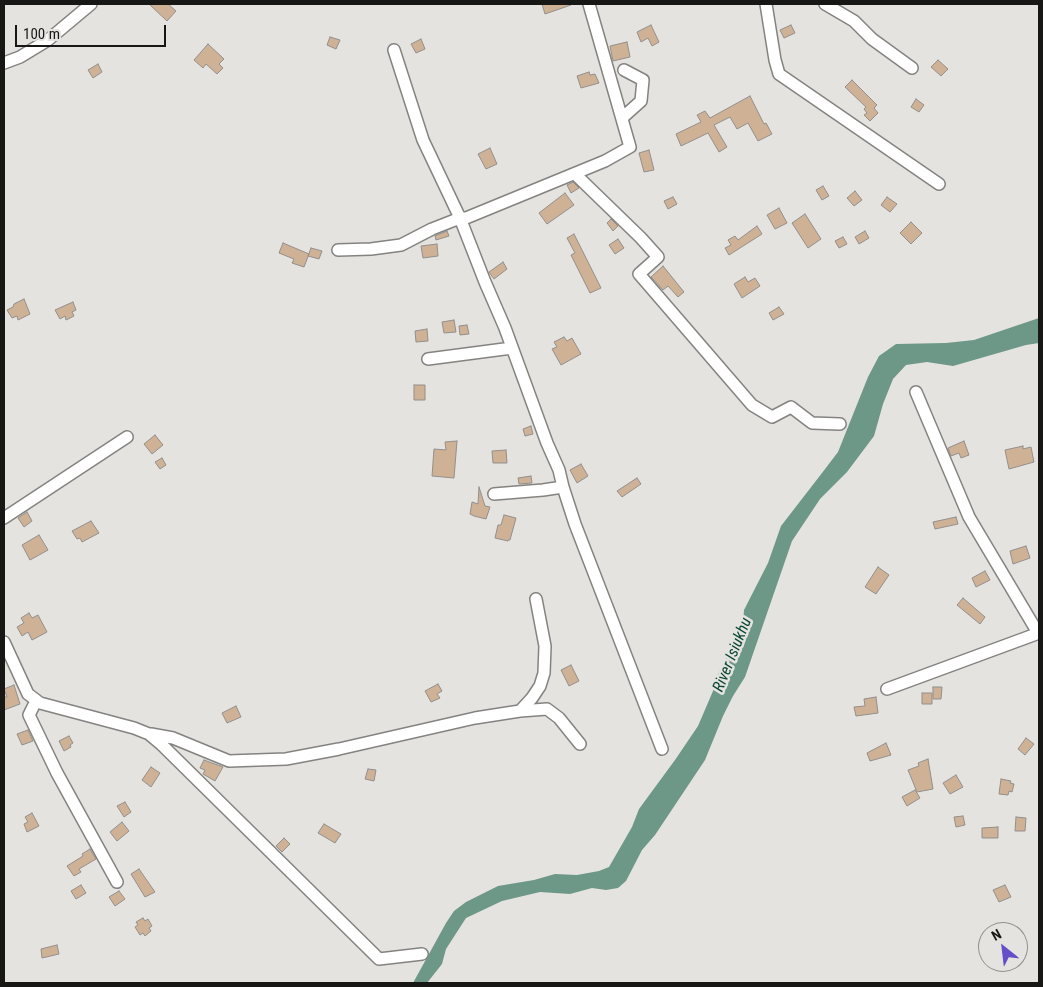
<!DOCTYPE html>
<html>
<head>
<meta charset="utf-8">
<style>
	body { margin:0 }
	#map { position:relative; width:1043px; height:987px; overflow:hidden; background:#e4e3e0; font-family:"Roboto Condensed",sans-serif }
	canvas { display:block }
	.frame { position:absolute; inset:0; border:5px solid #171716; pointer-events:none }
	.north { position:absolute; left:978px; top:922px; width:50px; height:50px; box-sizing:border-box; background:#e4e3e0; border:1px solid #92918f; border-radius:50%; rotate:331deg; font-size:14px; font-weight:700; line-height:20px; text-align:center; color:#171716 }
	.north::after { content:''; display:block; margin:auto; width:18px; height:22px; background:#634fc8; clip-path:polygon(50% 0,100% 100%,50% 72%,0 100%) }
	.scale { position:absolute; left:15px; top:25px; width:151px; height:22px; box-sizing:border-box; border:2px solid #171716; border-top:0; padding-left:6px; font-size:15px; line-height:18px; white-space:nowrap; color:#171716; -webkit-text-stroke:4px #e4e3e0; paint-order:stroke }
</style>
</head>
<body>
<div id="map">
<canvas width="1043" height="987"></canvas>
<div class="frame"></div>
<div class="north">N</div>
<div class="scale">100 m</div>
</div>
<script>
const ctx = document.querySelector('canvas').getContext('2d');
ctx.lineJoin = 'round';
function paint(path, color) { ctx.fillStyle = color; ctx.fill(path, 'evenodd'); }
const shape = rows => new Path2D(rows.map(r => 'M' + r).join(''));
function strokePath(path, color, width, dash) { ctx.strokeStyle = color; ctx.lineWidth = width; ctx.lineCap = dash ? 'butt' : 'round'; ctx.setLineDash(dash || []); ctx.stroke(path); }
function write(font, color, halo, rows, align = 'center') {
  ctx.font = font + ' "Roboto Condensed",sans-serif'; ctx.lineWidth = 5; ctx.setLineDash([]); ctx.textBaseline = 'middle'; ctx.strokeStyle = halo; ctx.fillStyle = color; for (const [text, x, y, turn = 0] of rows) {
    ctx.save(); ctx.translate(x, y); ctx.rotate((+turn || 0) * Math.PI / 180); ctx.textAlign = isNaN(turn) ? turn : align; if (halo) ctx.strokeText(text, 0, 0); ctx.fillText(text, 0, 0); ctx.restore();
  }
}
paint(shape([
	[1039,318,1039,343,1026,345,953,366,927,362,906,365,893,379,883,404,874,436,847,472,820,499,792,541,745,677,733,696,723,716,705,760,655,835,642,850,626,881,618,888,606,890,592,888,570,894,540,892,502,901,466,918,446,949,442,964,427,983,413,983,446,923,454,911,466,902,498,886,534,880,555,874,577,875,599,871,609,867,632,827,639,809,675,760,698,726,713,691,718,674,743,624,744,610,768,563,781,526,822,473,838,452,868,377,879,356,896,344,946,343,974,340]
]), '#6d9787');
const building = shape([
	[149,4,168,4,176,11,167,21,149,4],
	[542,4,571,4,571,5,545,14,542,4],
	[651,25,659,42,652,46,648,38,641,42,637,32,651,25],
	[791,25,795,33,784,38,780,30,791,25],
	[330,37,340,40,336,49,327,45,330,37],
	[421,39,425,49,416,53,411,44,421,39],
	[627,42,630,57,613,61,610,46,627,42],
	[208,44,224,59,219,64,223,68,217,74,206,64,203,68,194,60,208,44],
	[938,60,948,69,941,76,931,67,938,60],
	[98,64,102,72,93,78,88,70,98,64],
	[589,72,590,75,595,74,599,83,581,88,577,76,589,72],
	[852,80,877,105,874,108,878,113,870,121,864,115,867,113,864,109,866,107,845,87,852,80],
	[750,96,764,124,766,123,772,134,758,141,748,123,737,129,730,117,714,125,727,147,719,152,708,133,681,146,676,134,701,122,697,115,705,111,710,118,750,96],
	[916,99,924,105,919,112,911,107,916,99],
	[490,148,497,164,486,169,478,154,490,148],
	[649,150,654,170,644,172,639,153,649,150],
	[573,182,579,188,571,193,567,185,573,182],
	[823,186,829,196,822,200,816,190,823,186],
	[855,191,862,200,854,206,847,198,855,191],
	[565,193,574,205,547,224,539,213,565,193],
	[673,197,677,204,668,209,664,201,673,197],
	[887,197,897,204,890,212,881,205,887,197],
	[779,208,787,223,775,229,767,215,779,208],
	[805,214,821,239,808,248,792,223,805,214],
	[611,219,618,226,613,231,607,223,611,219],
	[911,222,922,233,911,244,900,233,911,222],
	[757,226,762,234,729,255,725,248,731,245,728,240,735,236,738,240,757,226],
	[447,231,449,236,436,240,435,236,447,231],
	[865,231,869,238,859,244,855,237,865,231],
	[574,234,601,288,590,293,571,255,575,253,567,238,574,234],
	[843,237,847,244,839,248,835,241,843,237],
	[618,239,624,248,615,254,609,245,618,239],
	[283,243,309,254,304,267,292,263,294,259,279,253,283,243],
	[437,244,438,256,423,258,421,246,437,244],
	[311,248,322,251,319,259,308,256,311,248],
	[503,262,507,269,494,279,489,272,503,262],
	[663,266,684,292,678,297,668,286,663,290,651,277,663,266],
	[745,277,748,282,755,278,760,286,742,298,734,284,745,277],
	[24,299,30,314,18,320,17,316,12,318,7,310,13,307,14,304,24,299],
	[73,302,76,310,72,312,74,316,66,320,65,316,60,319,55,310,73,302],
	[779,307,784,314,773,320,769,313,779,307],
	[454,320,456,332,444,333,442,322,454,320],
	[467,325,469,334,460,335,459,326,467,325],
	[427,329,428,341,416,342,415,331,427,329],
	[564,337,567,341,572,338,581,354,561,365,552,349,557,347,554,342,564,337],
	[414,385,425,385,425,400,414,400,414,385],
	[531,426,533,434,525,436,523,429,531,426],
	[155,435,163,445,152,454,144,444,155,435],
	[457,441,454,478,432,476,434,449,446,450,445,442,457,441],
	[964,441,969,455,961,458,959,453,951,456,948,448,964,441],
	[1023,446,1023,449,1031,447,1034,462,1009,469,1005,450,1023,446],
	[506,450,507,463,493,463,492,451,506,450],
	[162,458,166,465,160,469,155,462,162,458],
	[581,464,588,476,577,483,570,470,581,464],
	[531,476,532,483,519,484,518,478,531,476],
	[637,478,641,484,622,497,617,491,637,478],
	[479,487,485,506,490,507,486,519,474,516,470,514,472,502,478,504,479,487],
	[27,512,32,521,24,527,18,518,27,512],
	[504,515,516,518,510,540,508,540,508,541,495,538,498,525,501,525,504,515],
	[956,517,958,524,935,529,933,522,956,517],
	[91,521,99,533,82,542,80,538,77,539,72,531,91,521],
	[39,535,48,550,30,560,22,545,39,535],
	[1026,546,1030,558,1013,564,1010,551,1026,546],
	[878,567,889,575,876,594,865,587,878,567],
	[985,571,990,580,976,587,972,578,985,571],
	[963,598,985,617,980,624,957,605,963,598],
	[29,613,32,618,38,615,47,632,32,640,28,632,22,636,17,627,24,623,21,618,29,613],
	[571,665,579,681,569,686,561,670,571,665],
	[438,684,442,691,437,694,440,698,431,702,425,691,438,684],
	[14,685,20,704,4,710,4,697,7,697,4,689,14,685],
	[933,687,942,687,941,699,933,699,933,687],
	[922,693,932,693,932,704,922,704,922,693],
	[876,697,878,713,856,716,854,707,865,706,864,699,876,697],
	[236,706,241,717,227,723,222,713,236,706],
	[28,730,33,741,22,745,17,734,28,730],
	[69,736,73,743,70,745,71,747,64,751,59,741,69,736],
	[1026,738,1034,744,1025,755,1018,749,1026,738],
	[886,743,891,755,870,761,867,753,886,743],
	[928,759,933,789,917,792,908,770,919,766,918,763,928,759],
	[204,760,223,767,215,781,203,774,205,770,200,768,204,760],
	[151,767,160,773,151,787,142,780,151,767],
	[368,769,376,770,374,781,365,779,368,769],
	[956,775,963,787,950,794,943,783,956,775],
	[1001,779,1011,781,1010,783,1014,784,1012,792,1009,791,1008,795,999,794,1001,779],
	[915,790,920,798,907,806,902,797,915,790],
	[125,802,131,812,124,817,117,806,125,802],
	[32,813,39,826,27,832,24,824,28,822,25,817,32,813],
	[963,816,965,825,956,827,954,817,963,816],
	[1016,817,1026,818,1025,831,1015,831,1016,817],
	[122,822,129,831,117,841,110,832,122,822],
	[324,824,341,834,335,843,318,833,324,824],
	[998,827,998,838,982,838,982,828,998,827],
	[284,838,290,844,282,852,276,846,284,838],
	[90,849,96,859,79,869,81,872,74,876,67,866,83,856,82,854,90,849],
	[139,869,155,892,145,897,131,874,139,869],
	[81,885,86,893,76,899,71,891,81,885],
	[1005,885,1011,897,999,902,993,890,1005,885],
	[119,891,125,899,115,906,109,897,119,891],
	[143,918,145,921,148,919,152,926,149,928,151,931,145,936,143,933,140,935,135,927,138,925,136,922,143,918],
	[57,945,59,954,42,958,41,949,57,945]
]);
paint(building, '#cfb195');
strokePath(building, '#928f8d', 1);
const minor = shape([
	[766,4,775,60,779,74,939,184],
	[825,4,854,21,872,39,912,68],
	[394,50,423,140,460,218,466,218,605,161,630,147,589,4],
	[4,63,20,57,48,40,91,4],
	[622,118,641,101,643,80,624,70],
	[575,174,641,238,658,257,639,274,752,405,772,417,791,407,812,423,840,424],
	[338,250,371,249,401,245,432,229,460,218,485,282,505,328,547,443,559,470,563,487,543,490,494,494],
	[428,359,512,348],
	[916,392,969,517,1038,633],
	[563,487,575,524,662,749],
	[4,518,127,437],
	[4,642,28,694,40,703,134,728,149,734,161,744,379,959,422,954],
	[887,689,1039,633],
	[36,701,29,715,57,773,117,882],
	[520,711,547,709,559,718,580,744],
	[151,734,173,738,229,761,286,759,339,749,475,718,520,711,532,698,540,686,544,673,545,646,536,599]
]);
strokePath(minor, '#848380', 14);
strokePath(minor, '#fff', 11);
write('italic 16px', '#084534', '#e4e3e0', [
	["River Isiukhu",733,655,-68]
]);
</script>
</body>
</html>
